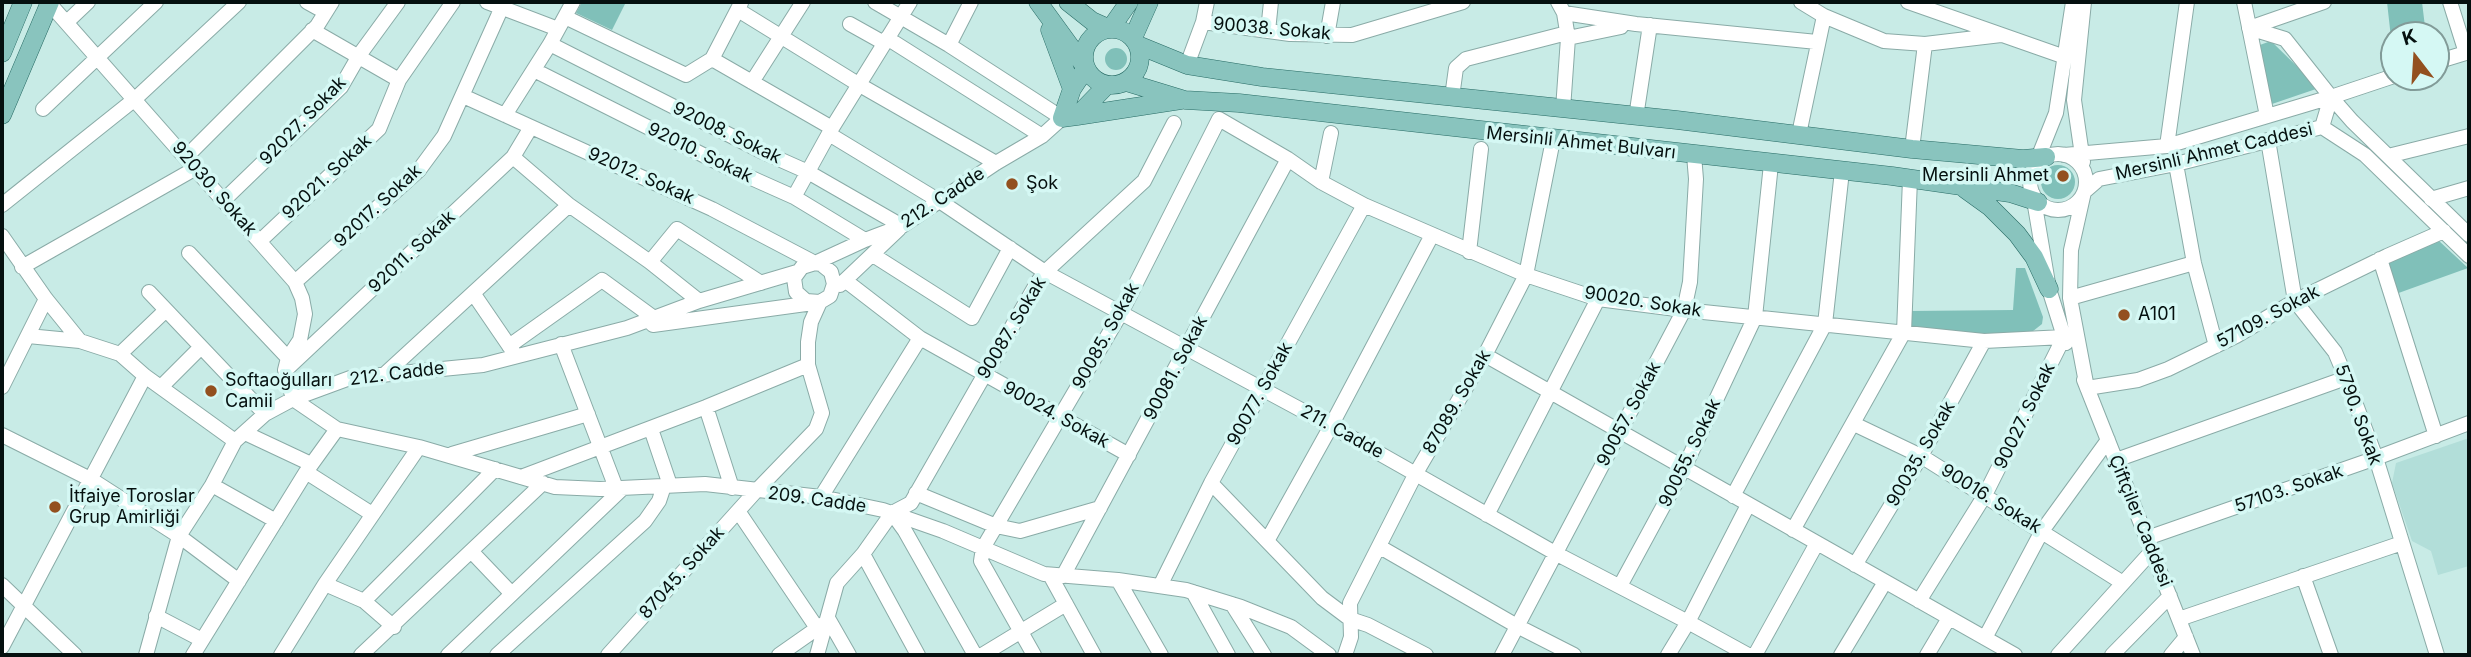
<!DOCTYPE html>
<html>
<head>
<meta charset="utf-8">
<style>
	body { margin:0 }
	#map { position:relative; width:2471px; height:657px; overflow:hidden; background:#c8ebe6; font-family:Inter,sans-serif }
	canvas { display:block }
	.frame { position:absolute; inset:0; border:4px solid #05100f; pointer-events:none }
	.north { position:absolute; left:2380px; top:21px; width:70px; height:70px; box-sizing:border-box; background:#d5f8f4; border:2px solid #829b98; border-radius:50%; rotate:343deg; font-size:19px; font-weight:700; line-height:28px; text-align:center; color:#05100f }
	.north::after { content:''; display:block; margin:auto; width:24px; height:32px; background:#93501f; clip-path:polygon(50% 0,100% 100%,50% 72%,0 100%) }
</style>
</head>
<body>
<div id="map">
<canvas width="2471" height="657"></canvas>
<div class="frame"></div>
<div class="north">K</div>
</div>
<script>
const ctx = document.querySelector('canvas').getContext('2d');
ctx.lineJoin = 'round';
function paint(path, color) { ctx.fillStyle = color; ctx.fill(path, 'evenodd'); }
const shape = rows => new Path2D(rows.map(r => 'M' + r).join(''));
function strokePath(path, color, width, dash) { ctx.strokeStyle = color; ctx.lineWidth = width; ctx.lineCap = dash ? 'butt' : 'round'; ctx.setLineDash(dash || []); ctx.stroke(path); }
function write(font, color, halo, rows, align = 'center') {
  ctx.font = font + ' Inter,sans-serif'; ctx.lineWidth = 7; ctx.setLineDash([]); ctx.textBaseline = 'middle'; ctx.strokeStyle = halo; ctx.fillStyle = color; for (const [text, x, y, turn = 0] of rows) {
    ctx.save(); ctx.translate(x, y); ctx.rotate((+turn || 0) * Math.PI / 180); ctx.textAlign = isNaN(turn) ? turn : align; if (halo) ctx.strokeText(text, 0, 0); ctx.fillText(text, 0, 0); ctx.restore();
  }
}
paint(shape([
	[2469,438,2469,566,2438,575,2431,551,2412,541,2392,483,2396,463]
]), '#b2ded9');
paint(shape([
	[582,2,626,2,612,30,576,13],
	[2387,2,2422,2,2426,35,2394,35,2394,65],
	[2271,41,2316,85,2316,89,2272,104,2257,46],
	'1105 59a11 11 0 1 1 22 0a11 11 0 1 1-22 0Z',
	'2041 182a17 17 0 1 1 34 0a17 17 0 1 1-34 0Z',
	[2438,240,2468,268,2393,295,2381,259],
	[2016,268,2025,268,2043,317,2042,324,2028,335,1984,337,1908,329,1910,311,2013,310]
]), '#80c0b9');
const minor = shape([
	[307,2,325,12],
	[487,2,558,29],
	[1558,2,1564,13,1568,38,1563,109],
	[1801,2,1824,16,1884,41,1925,44,2001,35],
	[1908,2,2065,57],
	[2244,2,2267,116],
	[2450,2,2466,53],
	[49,3,295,282,302,298,305,314,300,340,288,358,285,370,293,399,337,429,419,447,555,487,600,489,705,484,821,497,883,510,943,531,1044,574,1118,580,1186,590,1241,607,1291,627,1329,655],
	[738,10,858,84,996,163],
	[1564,13,1636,24,1817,42],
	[565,17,686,75,712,59],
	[67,22,88,2],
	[1203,22,1290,34,1352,35,1463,2],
	[850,24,884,43],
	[2249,28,2285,39,2331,97],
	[2249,28,2324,2],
	[312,30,399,80],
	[1268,31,1271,2],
	[1327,36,1333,2],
	[887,38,1042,136],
	[1568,38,1621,27],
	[550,44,763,152,808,172,902,226],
	[949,45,971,2],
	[712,59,832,128],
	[712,59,741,3],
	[2436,62,2469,52],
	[1187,65,1203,22,1207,2],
	[534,70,729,168,794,197,865,240],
	[752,82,803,2],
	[463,96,712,209,815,263,821,264,831,272,834,284,830,296,820,302,806,301,796,292,794,278,802,267,815,263,865,240,902,226,996,163,1042,136,1062,118,949,45,875,2],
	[1452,97,1456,68,1466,59,1567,33],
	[2331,97,2394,76],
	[43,109,156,2],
	[505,115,550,44,573,2],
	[1636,117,1650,25],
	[2322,127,2331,97],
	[829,134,941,202,1045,272,1331,426,1555,553,1688,622,1748,655],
	[1799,134,1824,16],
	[2268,140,2295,301,2335,352,2346,378,2376,458,2437,655],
	[2167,146,2187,2],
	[1912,149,1925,44],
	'2030 182a28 28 0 1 1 56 0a28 28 0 1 1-56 0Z',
	[2064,155,2167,146,2331,97,2352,121,2469,235],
	[2388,156,2469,136],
	[186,157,317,26,332,2],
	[513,157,569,205,650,262,699,301],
	[2083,162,2074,100,2084,2],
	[2036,163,2056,113,2073,2],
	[2176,164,2194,263,2216,346],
	[1321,182,1331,133],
	[2033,194,2049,289,2066,343],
	[794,197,832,128,910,2],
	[2431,199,2469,188],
	[224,200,341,87,360,54,398,2],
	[2,205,135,99,239,2],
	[2,236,46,299,80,341],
	[260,241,379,129,399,80,453,2],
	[1469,252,1481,149],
	[189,253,288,358],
	[873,255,972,318,1010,248],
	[2380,259,2436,436],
	[650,262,677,229,761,283],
	[22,267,196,168],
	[846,281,920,338,1129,455],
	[295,282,419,170,444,136,502,7],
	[840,285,899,229],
	[149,292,265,414],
	[473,293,514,353],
	[2070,298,2194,263],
	[653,325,813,303],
	[28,336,80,341,120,354,145,376,235,441],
	[561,344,616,488],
	[509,346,602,280,654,318],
	[120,354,166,310],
	[1485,355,2015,655],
	[289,367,513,157,531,127],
	[385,374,569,205],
	[2084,380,2193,655],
	[2,387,46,299],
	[161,387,201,347],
	[2087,388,2070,298,2071,250,2084,192,2099,179,2176,164,2322,127,2365,155,2469,256],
	[2087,388,2138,380,2168,369,2236,336,2295,301,2387,256,2444,231],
	[706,407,732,488],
	[1854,424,1921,456,2123,583],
	[651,429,670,485],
	[245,433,311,464],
	[2,435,92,480,179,536,239,581],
	[452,454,588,414],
	[2116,460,2346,378],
	[306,472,372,514],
	[521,477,706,407,808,365],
	[1211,483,1322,598,1350,619,1368,625,1426,655],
	[212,485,276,521],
	[916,493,996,526,1020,531,1100,508],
	[1733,496,1825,324,1842,171],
	[821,497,920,338],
	[738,511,817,628],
	[892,513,905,531,975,655],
	[1487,515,1598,299],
	[1793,530,1904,332,1910,179],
	[2147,538,2376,458,2469,423],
	[1267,541,1331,426,1432,235],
	[1380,547,1517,626,1574,655],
	[471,551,512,594],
	[863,554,918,655],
	[1855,565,1921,456,1984,341],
	[1050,575,1094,655],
	[1063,576,1288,159],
	[2303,576,2331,655],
	[1118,580,1161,655],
	[325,584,364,601,394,627],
	[2,585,75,655],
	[1160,586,1211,483,1364,205],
	[1620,586,1684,468,1755,317,1771,164],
	[1193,592,1228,655],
	[364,601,495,469],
	[1232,604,1264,655],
	[156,616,202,640],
	[2179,619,2402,543],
	[1985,638,2042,531,2108,440],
	[2,647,145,376],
	[146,655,179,536,212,485,235,441,265,414,293,399,350,378,483,365,627,328,699,301,797,272],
	[193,655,306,472,337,429],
	[281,655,325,584,419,447],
	[361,655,543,483],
	[448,655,623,488],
	[497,655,645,521,659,501,664,486],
	[608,655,756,491,816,429,822,413,808,365,808,342,811,322,820,302],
	[779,655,829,620,849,655],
	[817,655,837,583,863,554,892,513,911,503,1037,283,1045,272,1144,181,1174,123],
	[982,655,1066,604],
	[1034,655,981,561,983,548,1121,313,1219,119,1288,159,1321,182,1364,205,1526,275,1598,299,1684,310,1984,341,2064,337,1985,495,1919,601],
	[1345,655,1351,637,1350,603,1416,473,1485,355,1526,275,1553,140],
	[1502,655,1684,310,1690,282,1696,179,1694,155],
	[1668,655,1688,622,1748,505],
	[1755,655,1817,543],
	[1841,655,1885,582],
	[1927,655,1949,618],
	[2058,655,2152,551],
	[2112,655,2170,596],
	[2171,655,2186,637]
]);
const major = shape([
	[1038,2,1086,68,1072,89,1062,118,1077,116,1107,85],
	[1068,2,1092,21,1110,29,1129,2],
	'1084 57a28 28 0 1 1 56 0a28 28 0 1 1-56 0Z',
	[1050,30,1072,89],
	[1133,38,1149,2],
	[1138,45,1187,65,1262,77,1677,120,1912,149,2023,159,2046,157],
	[2,53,23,2],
	[1126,82,1185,100,1239,103,1892,176,2010,193,2038,202],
	[2,115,50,2],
	[1077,116,1181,100],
	[1965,189,1990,207,2017,234,2034,257,2049,289]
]);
strokePath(minor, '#8aaba7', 16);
strokePath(major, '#286b65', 19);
strokePath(minor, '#fff', 14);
strokePath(major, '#89c4be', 18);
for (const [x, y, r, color] of [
	[2063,176,7,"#93501f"],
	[1012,184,7,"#93501f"],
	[2124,315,7,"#93501f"],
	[211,391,7,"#93501f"],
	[55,507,7,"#93501f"]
]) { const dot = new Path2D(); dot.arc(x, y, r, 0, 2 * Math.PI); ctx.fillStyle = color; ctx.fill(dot); strokePath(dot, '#d5f8f4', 2.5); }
write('18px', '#05100f', '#d5f8f4', [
	["90038. Sokak",1272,29,5],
	["92027. Sokak",303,121,-46],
	["92008. Sokak",727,133,26],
	["Mersinli Ahmet Bulvarı",1581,143,6],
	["Mersinli Ahmet Caddesi",2214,152,-13],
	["92010. Sokak",700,153,26],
	["92012. Sokak",641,176,24],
	["92021. Sokak",327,177,-43],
	["92030. Sokak",214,189,49],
	["212. Cadde",943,198,-33],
	["92017. Sokak",378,206,-43],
	["92011. Sokak",412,252,-43],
	["90020. Sokak",1643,302,9],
	["57109. Sokak",2268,317,-28],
	["90087. Sokak",1012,328,-59],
	["90085. Sokak",1106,336,-61],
	["90081. Sokak",1176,368,-62],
	["212. Cadde",397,374,-7],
	["90077. Sokak",1260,394,-61],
	["87089. Sokak",1457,402,-60],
	["90057. Sokak",1629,414,-62],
	["90024. Sokak",1056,415,29],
	["5790. Sokak",2358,415,70],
	["90027. Sokak",2025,416,-64],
	["211. Cadde",1342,432,29],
	["90055. Sokak",1690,453,-64],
	["90035. Sokak",1921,454,-60],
	["57103. Sokak",2289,489,-19],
	["90016. Sokak",1991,499,32],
	["209. Cadde",817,500,8],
	["Çiftçiler Caddesi",2140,521,68],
	["87045. Sokak",682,573,-48]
]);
write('18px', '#05100f', '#d5f8f4', [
	["Mersinli Ahmet",2049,176,"right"],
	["Şok",1026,184],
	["A101",2138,315],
	["Softaoğulları",225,381],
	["Camii",225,402],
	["İtfaiye Toroslar",69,497],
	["Grup Amirliği",69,518]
], 'left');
</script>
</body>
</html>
